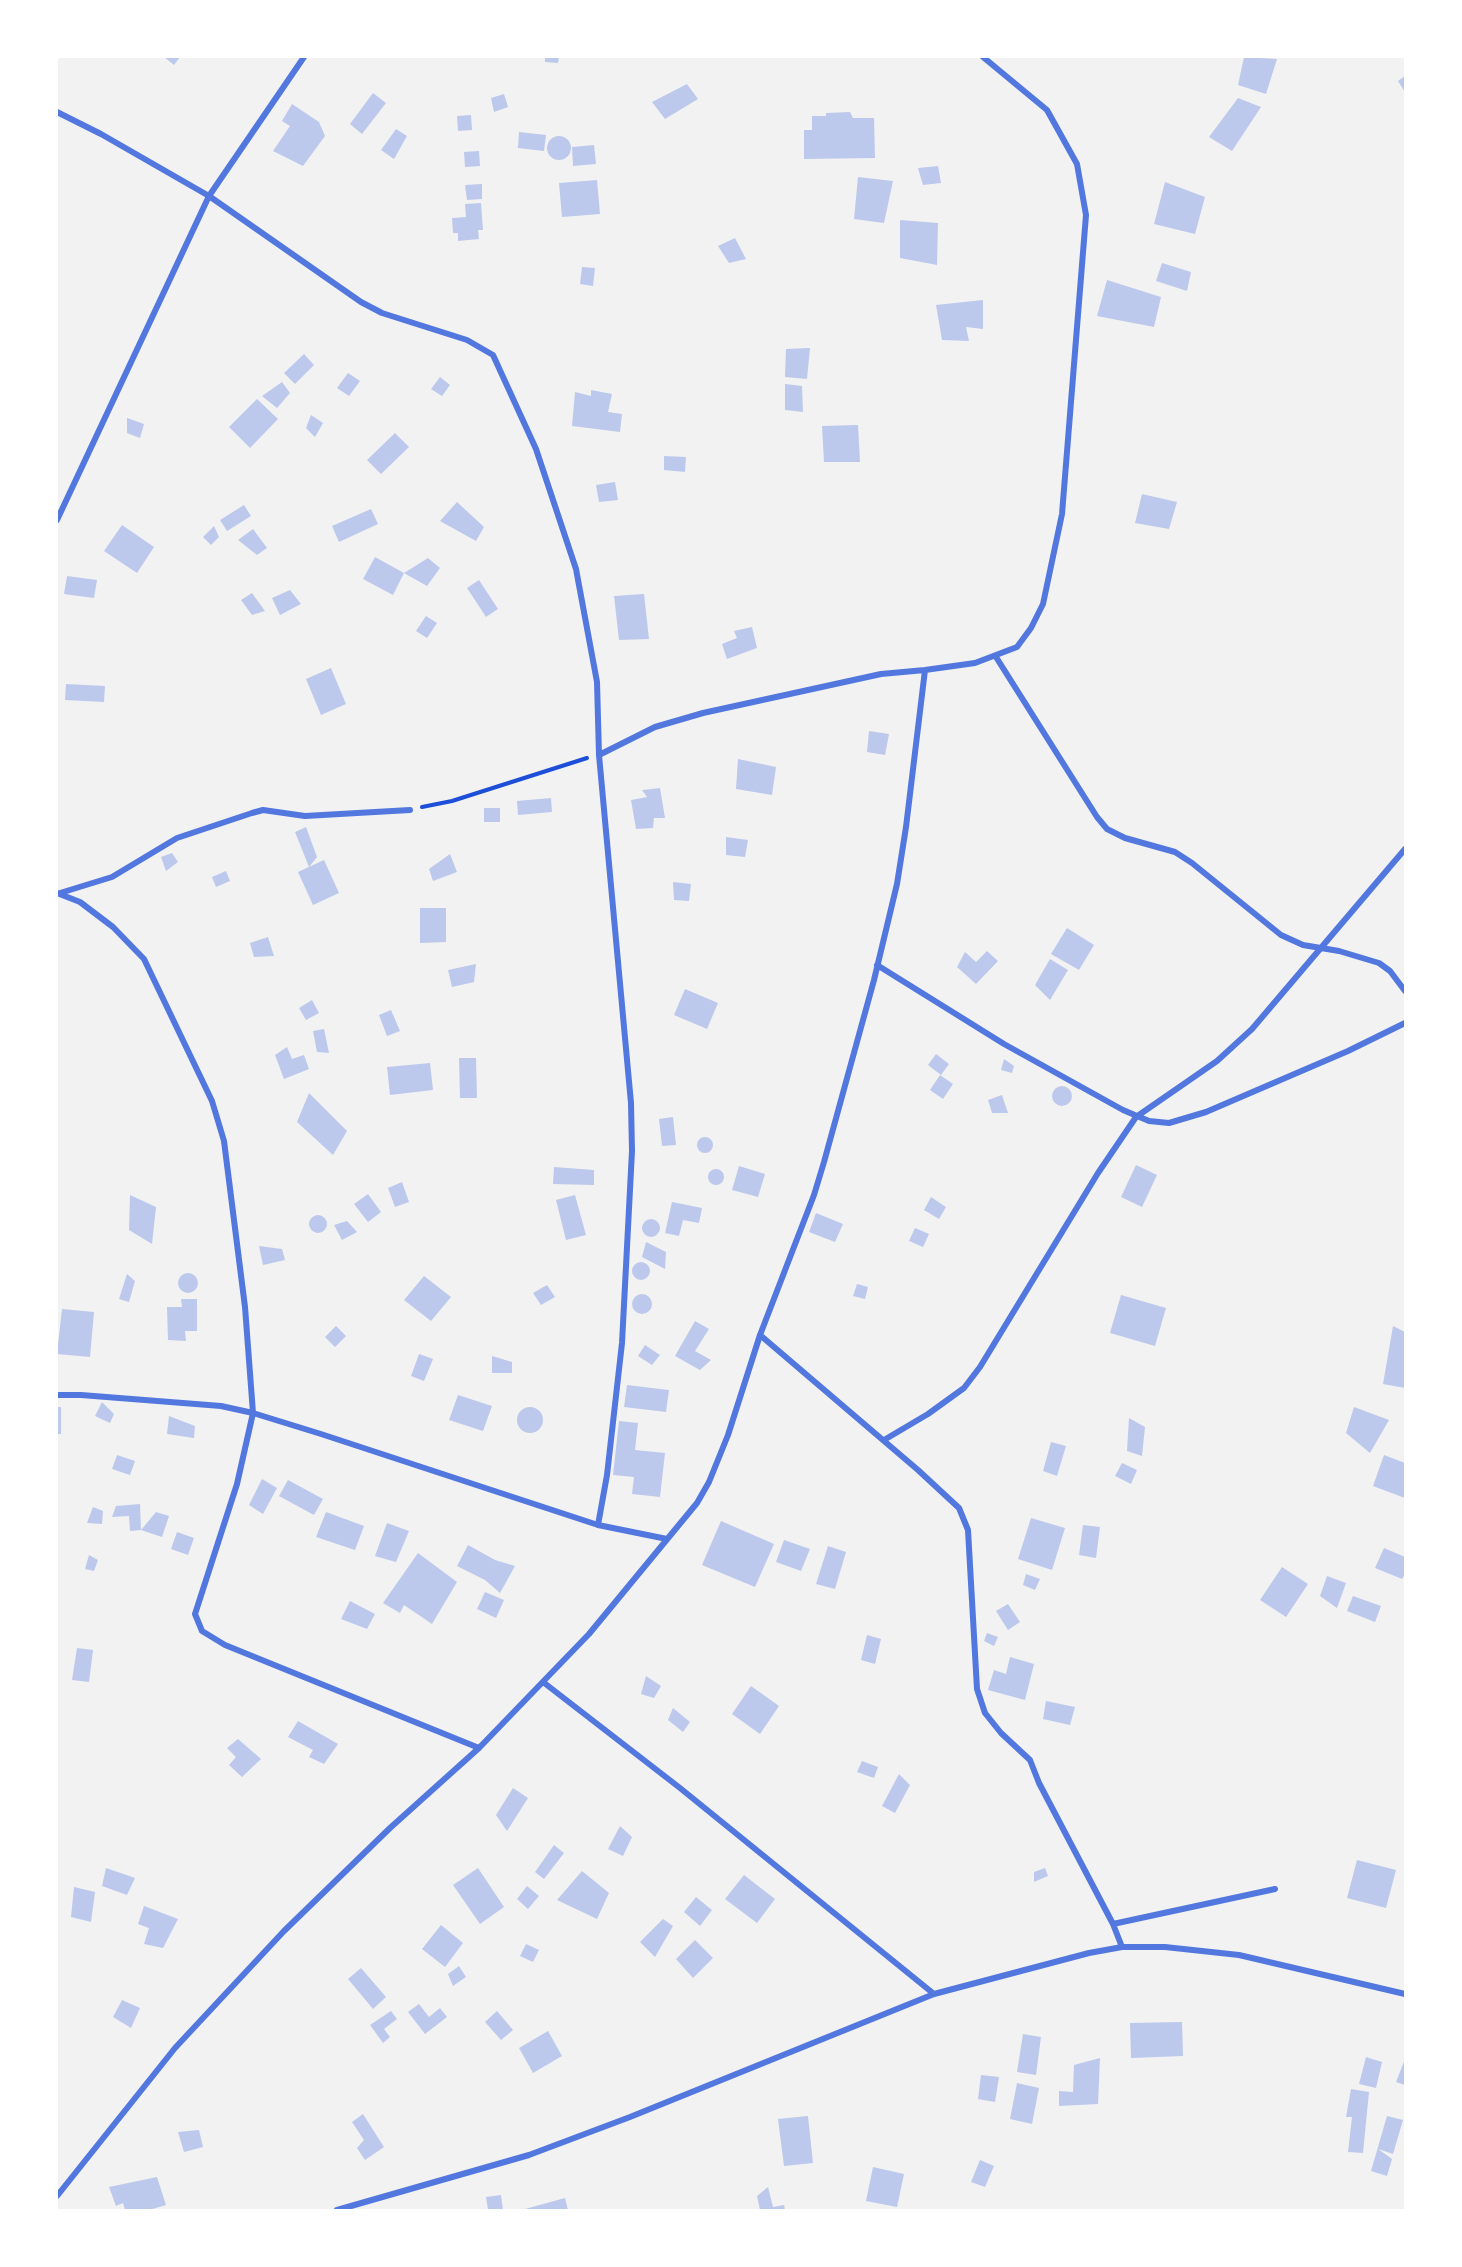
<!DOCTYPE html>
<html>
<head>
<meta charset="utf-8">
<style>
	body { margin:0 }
	#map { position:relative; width:1462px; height:2267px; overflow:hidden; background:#f2f2f2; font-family:"IBM Plex Serif",serif }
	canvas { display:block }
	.frame { position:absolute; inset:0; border:58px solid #fff; pointer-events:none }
</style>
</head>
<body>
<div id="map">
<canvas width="1462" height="2267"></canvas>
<div class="frame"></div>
</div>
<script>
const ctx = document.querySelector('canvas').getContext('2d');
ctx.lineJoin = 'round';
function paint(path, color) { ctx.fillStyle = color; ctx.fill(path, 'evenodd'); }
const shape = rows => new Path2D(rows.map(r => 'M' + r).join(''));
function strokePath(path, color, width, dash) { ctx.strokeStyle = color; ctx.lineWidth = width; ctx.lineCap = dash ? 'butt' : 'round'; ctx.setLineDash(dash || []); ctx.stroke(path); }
paint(shape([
	[164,57,180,57,174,65],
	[545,57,559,57,558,63,545,62],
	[1244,57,1277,59,1266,94,1238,85],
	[1405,76,1405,92,1398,81],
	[687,84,698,99,665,119,652,102],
	[373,93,386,103,362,134,350,124],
	[504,94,508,107,494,112,491,98],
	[1238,98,1261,107,1232,151,1209,137],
	[292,104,319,122,325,136,303,166,273,151,290,126,282,121],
	[850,112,853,118,874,118,875,158,804,159,804,130,812,130,812,116,826,116,826,113],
	[471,115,472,130,458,131,457,116],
	[396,129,407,136,394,159,381,150],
	[519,132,546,135,544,151,518,148],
	'547 148a12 12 0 1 1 24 0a12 12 0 1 1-24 0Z',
	[594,145,596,164,573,166,572,147],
	[479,151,480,166,465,167,464,152],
	[938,166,941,183,923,185,918,168],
	[858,177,893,181,884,223,854,219],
	[597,180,600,214,562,217,559,183],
	[1165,182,1205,197,1195,234,1154,224],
	[482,184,482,199,467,200,465,185],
	[481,203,483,230,478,230,479,239,458,241,458,233,453,233,452,218,466,217,465,204],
	[900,220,938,223,937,265,900,258],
	[735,238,746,259,729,263,718,246],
	[1162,263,1191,272,1187,291,1156,281],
	[582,267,595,268,593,286,580,284],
	[1107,280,1161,297,1154,327,1097,316],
	[983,300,983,329,966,327,969,341,942,340,936,305],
	[810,348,807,379,785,377,786,349],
	[304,354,314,365,295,384,284,373],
	[348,373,360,381,349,396,337,388],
	[440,377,450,385,442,396,431,389],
	[282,382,290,393,277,408,262,396],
	[785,384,802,386,803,412,785,410],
	[591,390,612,394,608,412,622,414,620,432,572,426,575,392,591,396],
	[257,399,278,419,250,448,229,427],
	[311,415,323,423,315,437,306,428],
	[127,418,144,424,140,438,127,433],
	[858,425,860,462,824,462,822,426],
	[395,433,409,447,381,474,367,460],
	[664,456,686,457,685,472,664,470],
	[615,482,618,500,599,502,596,485],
	[1142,494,1177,502,1169,529,1135,523],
	[457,502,484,527,476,541,440,521],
	[244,505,251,516,227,531,220,520],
	[371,509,378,524,339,542,332,526],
	[122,525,154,547,137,573,104,551],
	[214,526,219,537,211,545,203,537],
	[253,529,267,548,257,555,238,540],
	[375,557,404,573,393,595,363,579],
	[428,558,440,568,427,586,404,573],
	[67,576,97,580,94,598,64,594],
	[479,580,498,609,486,617,467,588],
	[290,590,301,604,280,615,272,598],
	[252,593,265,611,252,615,241,600],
	[644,594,649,639,619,640,614,596],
	[426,616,437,623,427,638,416,631],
	[752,627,757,648,727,659,722,644,737,638,734,631],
	[331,668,346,704,321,715,306,679],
	[66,684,105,686,104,702,65,700],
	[869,731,889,734,885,755,867,752],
	[738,759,776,767,772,795,736,789],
	[660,788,665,818,654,818,653,828,636,829,631,800,647,797,642,790],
	[551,798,552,812,518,815,517,801],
	[484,808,500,808,500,822,484,822],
	[306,827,317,857,309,867,295,832],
	[726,837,748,840,745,857,726,855],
	[172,853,178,862,166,871,161,857],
	[450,854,457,872,433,881,429,869],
	[324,860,339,893,313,905,298,872],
	[226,871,230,881,216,887,212,877],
	[673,882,691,884,689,901,674,900],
	[420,908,446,908,446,942,420,943],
	[1067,928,1094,945,1079,970,1051,954],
	[268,937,274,956,254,957,250,943],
	[987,951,998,961,976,984,957,967,965,952,976,962],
	[1050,959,1068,970,1050,1000,1035,985],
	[476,964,474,982,452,987,448,970],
	[685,989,718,1003,707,1029,674,1015],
	[312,1000,319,1013,306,1020,299,1008],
	[391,1010,400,1031,387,1036,379,1015],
	[324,1029,329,1053,317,1052,313,1031],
	[287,1047,292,1059,304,1055,309,1069,284,1079,275,1055],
	[936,1054,949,1064,941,1075,928,1065],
	[459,1058,476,1058,477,1098,460,1098],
	[1004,1059,1014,1066,1012,1073,1001,1070],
	[430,1063,433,1090,390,1095,387,1067],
	[940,1075,953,1084,943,1099,930,1090],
	'1052 1096a10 10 0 1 1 20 0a10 10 0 1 1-20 0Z',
	[309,1093,347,1131,333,1155,297,1122],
	[1002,1095,1008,1113,992,1113,988,1100],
	[673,1117,676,1145,662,1146,659,1119],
	'697 1145a8 8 0 1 1 16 0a8 8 0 1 1-16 0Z',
	[1136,1165,1157,1175,1142,1207,1121,1197],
	[739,1166,765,1174,758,1197,732,1190],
	[554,1167,594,1170,594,1185,553,1184],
	'708 1177a8 8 0 1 1 16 0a8 8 0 1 1-16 0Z',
	[402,1182,409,1202,395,1207,388,1188],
	[368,1194,381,1212,368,1222,354,1204],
	[130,1195,156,1207,152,1244,129,1230],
	[575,1195,586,1235,566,1240,556,1200],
	[931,1197,946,1207,939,1219,924,1210],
	[672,1202,702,1208,699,1223,683,1220,679,1236,665,1233],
	[816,1213,843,1224,835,1242,809,1232],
	'309 1224a9 9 0 1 1 18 0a9 9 0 1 1-18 0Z',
	'642 1228a9 9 0 1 1 18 0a9 9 0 1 1-18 0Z',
	[347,1221,357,1232,342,1240,334,1225],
	[915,1228,929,1234,923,1247,909,1241],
	[646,1242,666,1252,665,1269,642,1257],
	[259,1246,282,1249,285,1260,263,1265],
	'632 1271a9 9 0 1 1 18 0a9 9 0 1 1-18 0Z',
	'178 1283a10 10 0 1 1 20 0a10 10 0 1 1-20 0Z',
	[127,1274,135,1281,129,1302,119,1299],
	[424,1276,451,1297,431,1321,404,1300],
	[857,1284,868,1287,865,1299,853,1296],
	[547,1285,555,1297,541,1305,533,1293],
	'632 1304a10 10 0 1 1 20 0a10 10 0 1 1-20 0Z',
	[1121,1295,1166,1308,1155,1346,1110,1333],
	[181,1299,197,1299,197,1331,185,1331,186,1341,168,1340,167,1307,182,1307],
	[62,1309,94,1312,90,1357,57,1354],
	[695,1321,709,1329,695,1351,711,1360,700,1370,675,1356],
	[336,1326,346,1336,335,1347,325,1337],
	[1393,1326,1405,1332,1405,1388,1383,1384],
	[645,1345,660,1355,652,1365,638,1356],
	[419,1354,433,1359,424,1381,411,1376],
	[492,1356,512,1362,512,1373,492,1373],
	[627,1385,669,1390,666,1412,624,1407],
	[458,1395,492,1406,483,1431,449,1420],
	[102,1402,114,1414,110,1423,95,1416],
	[57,1407,61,1407,61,1434,57,1434],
	[1354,1407,1389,1420,1370,1453,1346,1433],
	'517 1420a13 13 0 1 1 26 0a13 13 0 1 1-26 0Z',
	[169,1416,195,1426,194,1438,167,1434],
	[1129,1418,1145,1427,1142,1456,1127,1451],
	[619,1421,638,1423,635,1450,665,1453,660,1497,632,1494,634,1477,613,1475],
	[1051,1442,1066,1446,1057,1476,1043,1471],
	[117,1455,135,1461,130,1475,112,1469],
	[1384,1455,1405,1463,1405,1498,1373,1486],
	[1122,1463,1137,1470,1131,1484,1115,1476],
	[262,1479,277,1488,263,1514,249,1505],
	[288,1480,323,1499,314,1515,279,1496],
	[140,1504,141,1530,156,1512,169,1516,162,1537,141,1530,130,1531,129,1516,112,1517,116,1506],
	[93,1507,103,1511,102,1524,87,1523],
	[326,1512,364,1526,355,1550,316,1537],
	[1031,1518,1065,1528,1052,1570,1018,1559],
	[721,1521,774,1544,755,1587,702,1565],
	[387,1523,409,1531,396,1562,375,1556],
	[1083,1525,1100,1527,1096,1558,1079,1555],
	[177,1532,194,1538,188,1555,171,1549],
	[784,1540,810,1549,801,1571,776,1562],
	[468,1545,495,1560,515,1566,500,1593,485,1580,457,1566],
	[828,1546,846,1552,835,1589,816,1584],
	[1384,1548,1405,1557,1405,1574,1402,1579,1375,1568],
	[418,1553,457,1582,432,1624,404,1605,400,1613,383,1603],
	[89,1555,98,1560,94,1571,85,1569],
	[1282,1567,1308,1584,1286,1617,1260,1600],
	[1026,1574,1040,1579,1035,1590,1023,1585],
	[1327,1576,1346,1583,1337,1608,1320,1596],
	[485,1592,504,1600,496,1618,477,1609],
	[1353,1596,1381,1606,1375,1622,1347,1611],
	[350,1601,375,1614,367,1629,341,1619],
	[1008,1604,1020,1622,1008,1630,996,1611],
	[987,1633,998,1637,994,1646,984,1641],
	[867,1635,881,1639,875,1664,861,1660],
	[77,1648,93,1650,89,1682,72,1680],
	[1010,1657,1034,1664,1025,1700,988,1690,994,1670,1006,1674],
	[646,1676,661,1686,654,1698,641,1694],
	[751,1686,779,1706,760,1734,732,1714],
	[1046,1701,1075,1707,1070,1725,1043,1719],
	[673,1708,690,1722,683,1732,668,1720],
	[298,1721,338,1744,324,1764,309,1757,313,1750,288,1737],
	[238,1739,261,1759,242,1777,229,1765,236,1757,227,1748],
	[862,1761,878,1767,874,1778,857,1772],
	[899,1774,910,1785,895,1813,882,1806],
	[513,1788,528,1798,507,1831,496,1815],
	[620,1826,632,1837,623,1856,608,1849],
	[554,1845,564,1853,544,1879,535,1872],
	[1357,1860,1396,1870,1386,1908,1347,1898],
	[106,1868,135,1878,127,1895,102,1886],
	[478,1868,504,1907,480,1924,453,1885],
	[1045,1868,1048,1876,1034,1882,1034,1872],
	[582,1871,609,1893,597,1919,557,1900],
	[744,1875,775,1899,757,1923,725,1899],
	[527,1886,539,1896,528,1909,517,1899],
	[74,1887,95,1892,91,1922,71,1917],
	[696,1897,712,1910,700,1926,684,1912],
	[144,1906,178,1919,163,1948,144,1944,149,1928,138,1924],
	[663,1919,673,1926,655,1957,640,1942],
	[441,1925,463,1943,445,1967,422,1949],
	[695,1940,713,1958,693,1978,676,1959],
	[526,1944,539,1950,533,1962,520,1956],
	[459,1966,466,1977,453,1986,448,1974],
	[361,1968,386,1997,373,2009,348,1979],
	[122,2000,140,2008,131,2028,113,2017],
	[419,2004,429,2017,440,2008,447,2017,425,2034,408,2012],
	[391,2011,397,2019,384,2029,390,2037,383,2043,370,2025],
	[497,2011,513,2030,501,2040,485,2022],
	[1182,2022,1183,2056,1131,2058,1130,2023],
	[548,2031,562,2056,533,2073,519,2048],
	[1023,2034,1041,2037,1036,2075,1017,2072],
	[1366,2057,1382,2062,1376,2088,1359,2084],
	[1100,2058,1098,2104,1059,2106,1059,2091,1073,2092,1074,2065],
	[1405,2059,1405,2085,1396,2082],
	[981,2075,999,2077,995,2102,978,2099],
	[1017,2083,1039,2088,1032,2124,1010,2119],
	[1351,2089,1369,2092,1363,2153,1348,2152,1352,2117,1346,2117],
	[363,2114,384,2147,365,2160,357,2148,364,2140,352,2122],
	[808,2116,813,2163,784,2166,778,2119],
	[1387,2116,1403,2120,1393,2154,1378,2149,1392,2159,1387,2176,1371,2171],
	[199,2130,203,2147,184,2152,178,2132],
	[980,2160,994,2166,985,2187,971,2182],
	[873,2167,904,2174,897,2207,866,2201],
	[157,2177,166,2205,149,2210,125,2210,123,2203,116,2206,109,2187],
	[768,2187,773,2207,784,2205,785,2210,760,2210,757,2196],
	[501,2195,503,2210,488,2210,486,2197],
	[565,2198,568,2210,525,2210,525,2209]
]), '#bdc9ec');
strokePath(shape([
	[422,807,452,801,587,758]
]), '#1d4ed8', 4);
strokePath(shape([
	[57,112,101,134,209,196,361,302,382,313,467,340,493,355,536,449,576,569,597,682,599,755,631,1103,632,1151,622,1343,607,1475,598,1525],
	[57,520,209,196,304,57],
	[996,657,1097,817,1107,829,1125,838,1175,852,1192,863,1281,935,1303,945,1339,951,1379,963,1390,971,1405,991],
	[599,755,655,727,703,713,881,674,925,670,975,663,1017,647,1031,628,1043,604,1062,514,1086,215,1077,164,1047,110,983,57],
	[57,893,80,902,113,927,144,959,212,1101,224,1141,245,1307,253,1413,237,1484,195,1614,202,1631,225,1645,479,1748],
	[60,893,112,877,177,838,252,813,263,810,305,816,410,810],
	[877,965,1004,1044,1123,1110,1149,1121,1169,1123,1206,1112,1348,1051,1405,1023],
	[760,1335,918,1470,959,1508,968,1530,977,1689,985,1713,1001,1733,1030,1760,1039,1783,1113,1924,1122,1947],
	[57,1395,81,1395,221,1406,253,1413,321,1434,598,1525,667,1539],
	[884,1440,928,1414,964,1388,980,1367,1098,1173,1136,1117,1217,1061,1252,1029,1405,849],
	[543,1682,680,1788,934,1994],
	[1113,1924,1275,1889],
	[57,2196,175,2048,284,1931,390,1828,479,1748,589,1634,697,1503,709,1482,728,1435,760,1335,814,1195,824,1162,874,980,897,884,906,827,925,670],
	[337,2210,529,2155,630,2117,934,1994,1089,1953,1122,1947,1165,1947,1239,1955,1405,1994]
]), '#5277de', 6);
</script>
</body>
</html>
